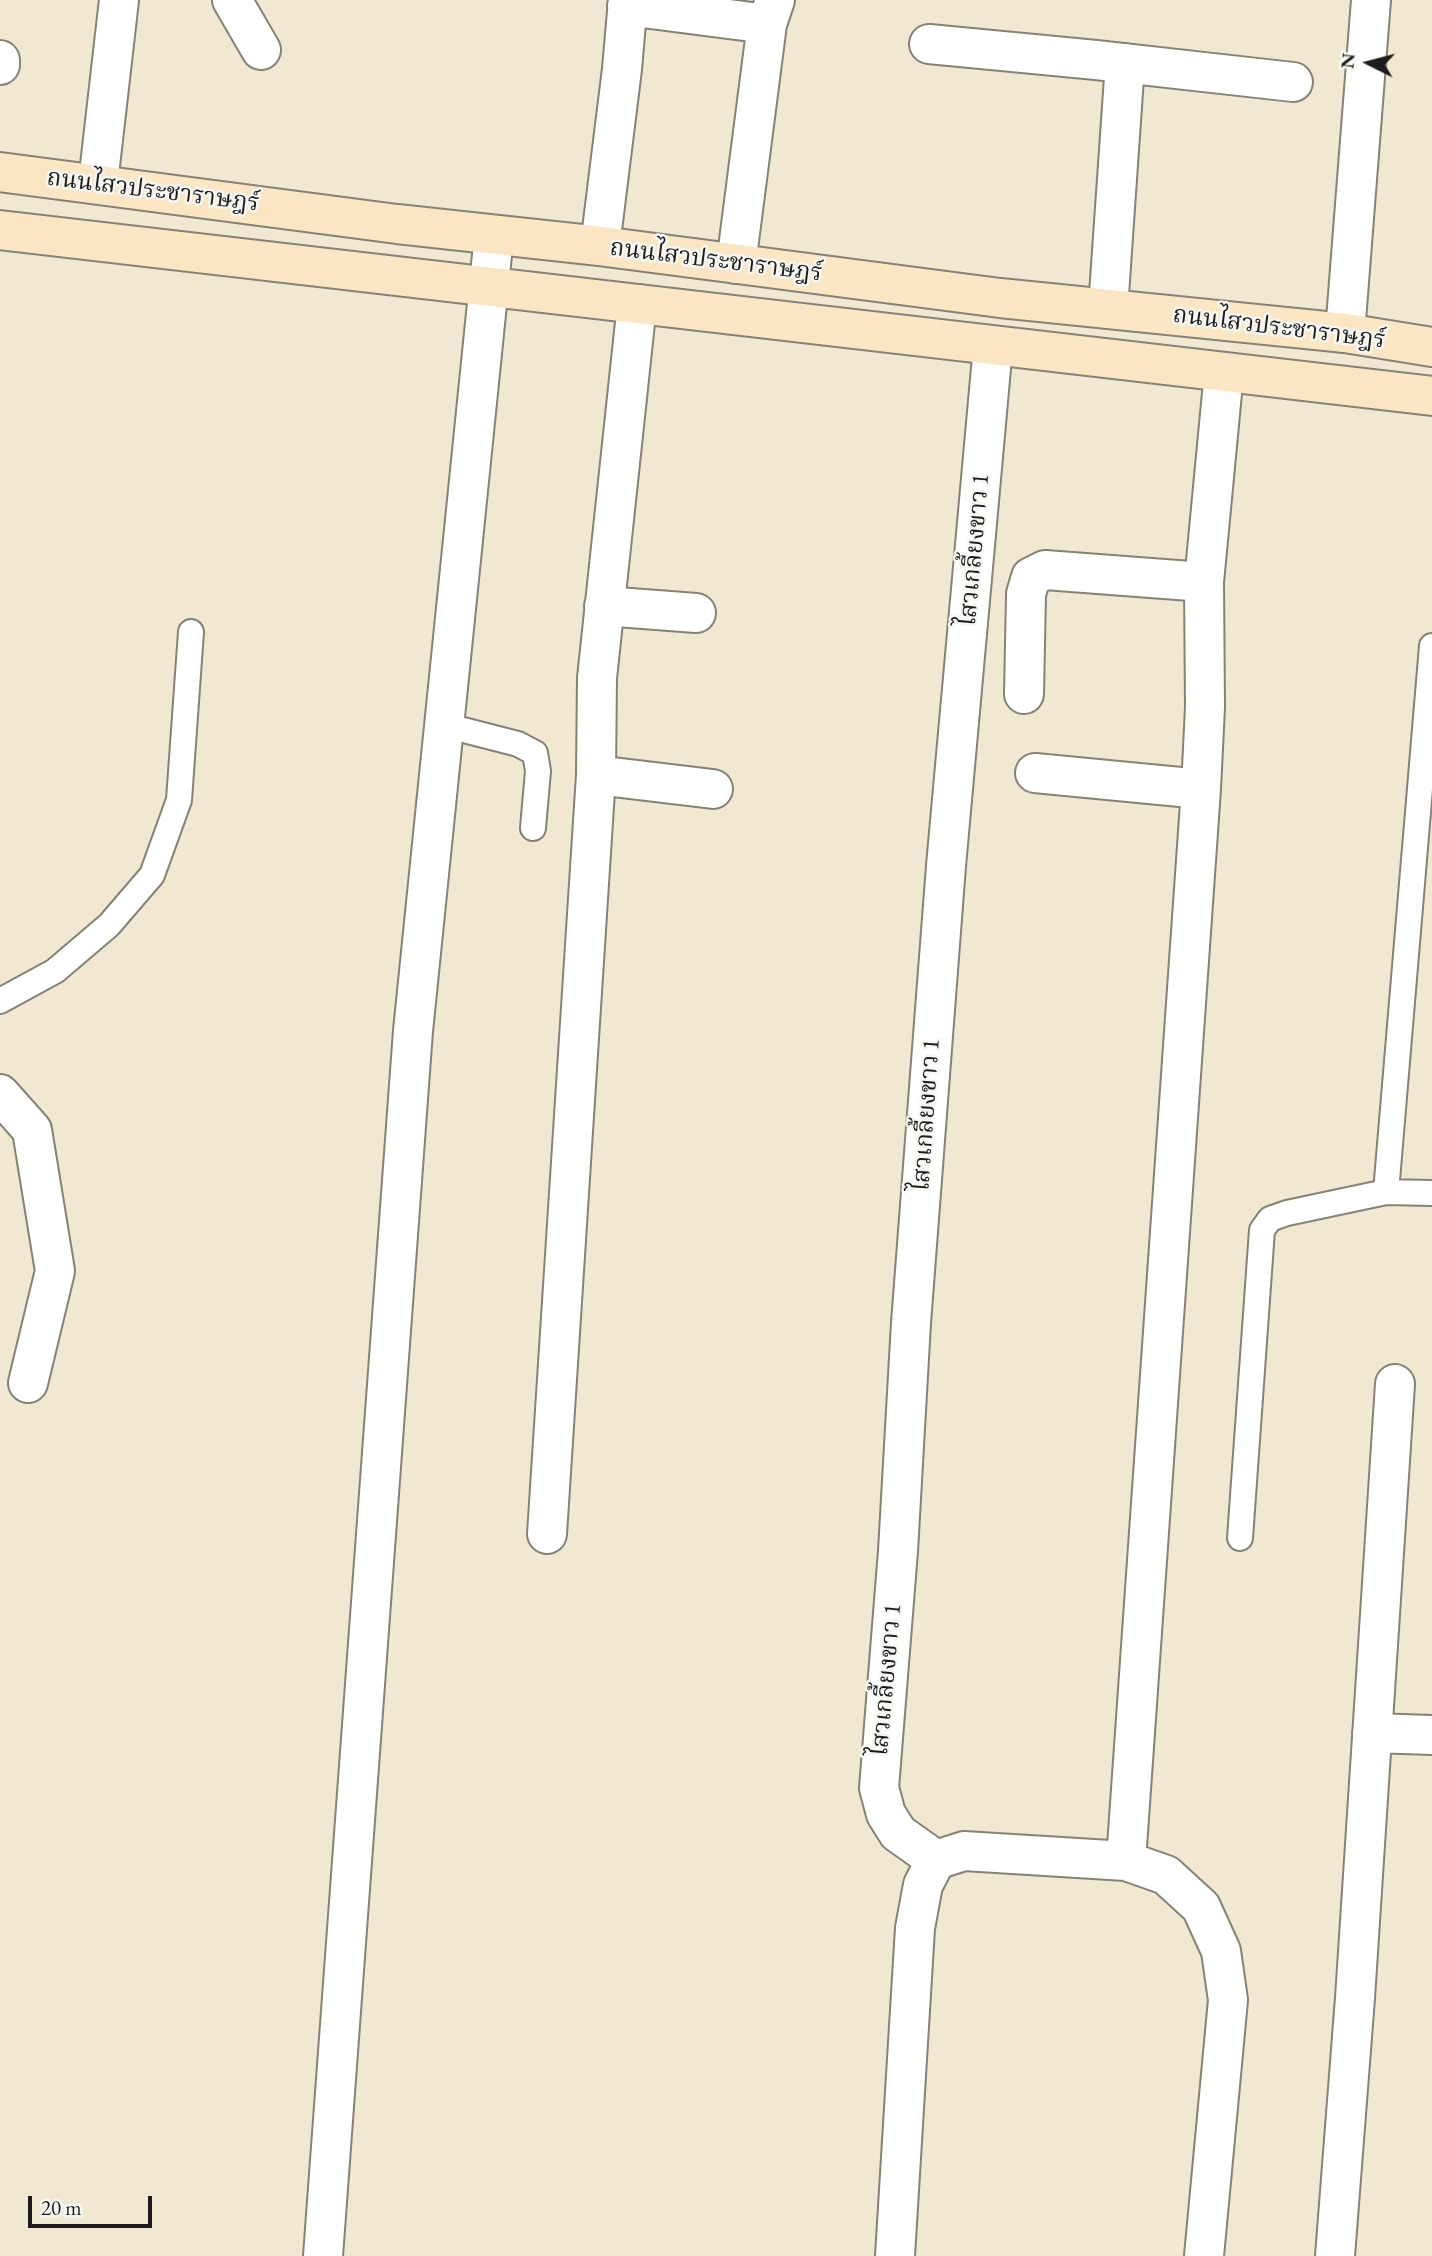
<!DOCTYPE html>
<html>
<head>
<meta charset="utf-8">
<style>
	body { margin:0 }
	#map { position:relative; width:1432px; height:2256px; overflow:hidden; background:#f0e8d1; font-family:"EB Garamond",serif }
	canvas { display:block }
	.north { position:absolute; left:1334px; top:28px; width:70px; height:70px; -webkit-text-stroke:5px #f6f6f2; paint-order:stroke; rotate:276deg; font-size:19px; font-weight:700; line-height:28px; text-align:center; color:#1c1c1c }
	.north::after { content:''; display:block; margin:auto; width:24px; height:32px; background:#1c1c1c; clip-path:polygon(50% 0,100% 100%,50% 72%,0 100%) }
	.scale { position:absolute; left:28px; top:2196px; width:124px; height:32px; box-sizing:border-box; border:4px solid #1c1c1c; border-top:0; padding-left:9px; font-size:21px; line-height:24px; white-space:nowrap; color:#1c1c1c; -webkit-text-stroke:5px #f6f6f2; paint-order:stroke }
</style>
</head>
<body>
<div id="map">
<canvas width="1432" height="2256"></canvas>
<div class="north">N</div>
<div class="scale">20 m</div>
</div>
<script>
const ctx = document.querySelector('canvas').getContext('2d');
ctx.lineJoin = 'round';
const shape = rows => new Path2D(rows.map(r => 'M' + r).join(''));
function strokePath(path, color, width, dash) { ctx.strokeStyle = color; ctx.lineWidth = width; ctx.lineCap = dash ? 'butt' : 'round'; ctx.setLineDash(dash || []); ctx.stroke(path); }
function write(font, color, halo, rows, align = 'center') {
  ctx.font = font + ' "EB Garamond","Noto Serif Thai",serif'; ctx.lineWidth = 5; ctx.setLineDash([]); ctx.textBaseline = 'middle'; ctx.strokeStyle = halo; ctx.fillStyle = color; for (const [text, x, y, turn = 0] of rows) {
    ctx.save(); ctx.translate(x, y); ctx.rotate((+turn || 0) * Math.PI / 180); ctx.textAlign = isNaN(turn) ? turn : align; if (halo) ctx.strokeText(text, 0, 0); ctx.fillText(text, 0, 0); ctx.restore();
  }
}
const lane = shape([
	[1432,646,1386,1192,1432,1193],
	[444,725,518,744,535,753,538,771,533,828],
	[0,1001,55,971,109,925,152,875,179,800,191,632],
	[1240,1538,1262,1230,1270,1219,1287,1213,1386,1192]
]);
const street = shape([
	[232,0,261,50],
	[627,6,767,24],
	[929,44,1096,60,1293,82],
	[0,60,0,65],
	[98,183,119,0],
	[600,246,622,69,628,0],
	[736,264,767,24,775,0],
	[1108,309,1125,63],
	[1345,333,1371,0],
	[604,606,696,613],
	[1024,694,1026,594,1031,577,1045,570,1204,582],
	[1035,773,1201,789],
	[596,775,713,789],
	[0,1094,32,1130,55,1271,28,1383],
	[547,1534,596,775,597,678,637,304],
	[1372,1733,1432,1735],
	[936,1860,898,1833,886,1814,879,1788,898,1551,911,1323,946,866,993,346],
	[1126,1861,1201,789,1205,707,1204,582,1224,372],
	[323,2256,413,1031,494,235],
	[895,2256,915,1928,923,1885,936,1860,964,1851,1126,1861,1166,1875,1201,1907,1221,1951,1228,2000,1204,2256],
	[1335,2256,1355,1998,1395,1384]
]);
const secondary = shape([
	[0,172,397,224,600,246,1000,298,1345,333,1432,347],
	[0,230,1432,396]
]);
strokePath(lane, '#868276', 28);
strokePath(street, '#868276', 42);
strokePath(secondary, '#868276', 42);
strokePath(lane, '#fff', 24);
strokePath(street, '#fff', 38);
strokePath(secondary, '#fbe6c4', 38);
write('24px', '#1c1c1c', '#f6f6f2', [
	["ถนนไสวประชาราษฎร์",153,191,7],
	["ถนนไสวประชาราษฎร์",716,261,7],
	["ถนนไสวประชาราษฎร์",1279,328,7],
	["ไสวเกลี้ยงขาว 1",975,550,-85],
	["ไสวเกลี้ยงขาว 1",927,1115,-86],
	["ไสวเกลี้ยงขาว 1",887,1680,-85]
]);
</script>
</body>
</html>
